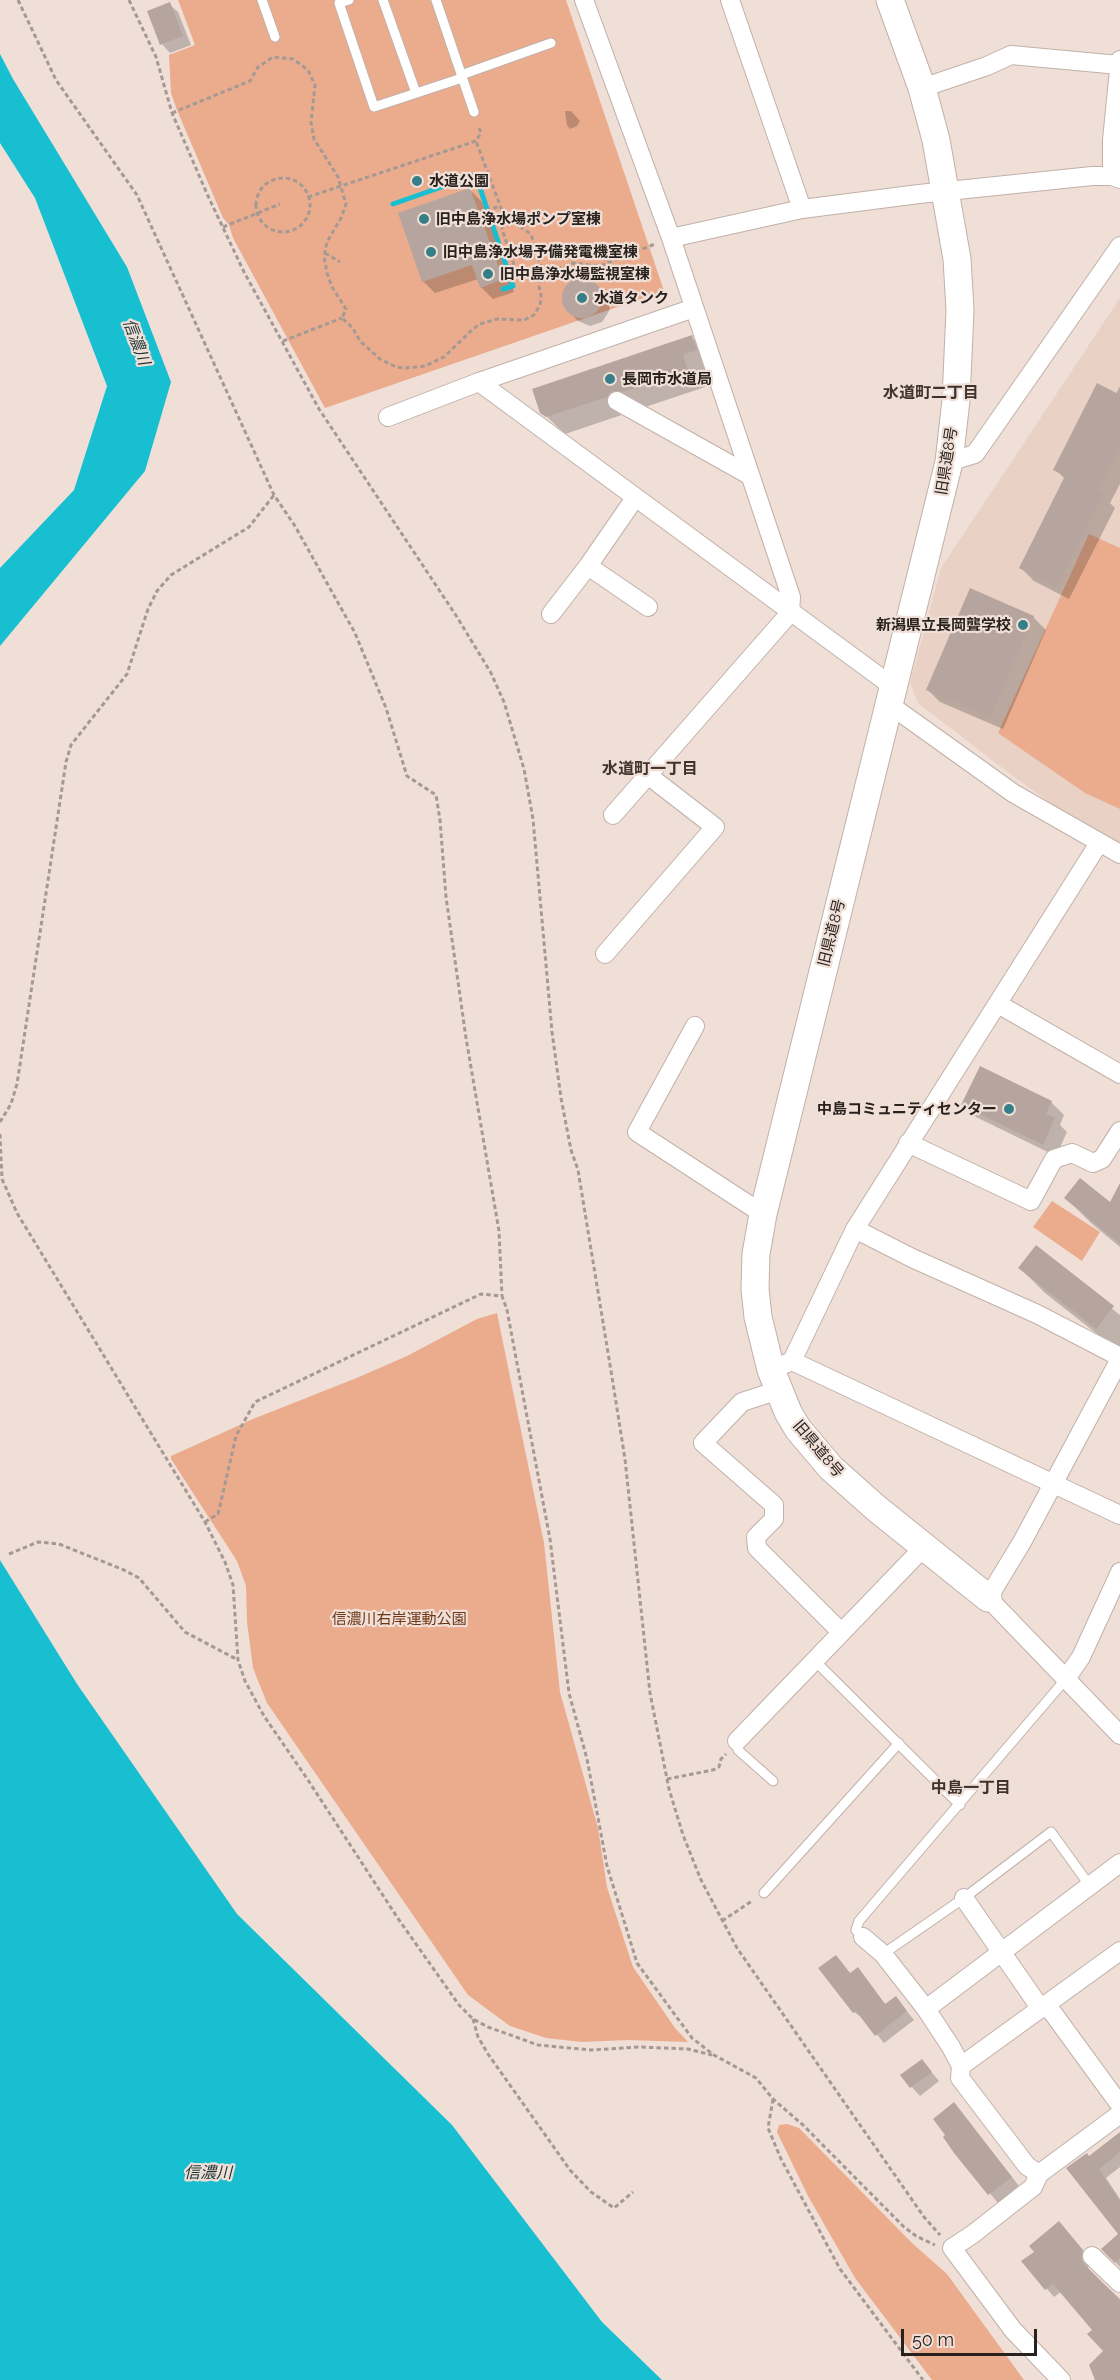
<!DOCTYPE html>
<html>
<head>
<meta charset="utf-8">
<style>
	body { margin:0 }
	#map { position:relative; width:1120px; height:2380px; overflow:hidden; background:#efdfd7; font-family:Raleway,sans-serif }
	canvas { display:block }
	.scale { position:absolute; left:901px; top:2329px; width:136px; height:27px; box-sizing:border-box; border:3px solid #28221f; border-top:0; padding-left:8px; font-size:18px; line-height:21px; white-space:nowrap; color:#28221f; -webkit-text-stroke:4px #efdfd7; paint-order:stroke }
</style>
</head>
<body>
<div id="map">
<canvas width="1120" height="2380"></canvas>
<div class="scale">50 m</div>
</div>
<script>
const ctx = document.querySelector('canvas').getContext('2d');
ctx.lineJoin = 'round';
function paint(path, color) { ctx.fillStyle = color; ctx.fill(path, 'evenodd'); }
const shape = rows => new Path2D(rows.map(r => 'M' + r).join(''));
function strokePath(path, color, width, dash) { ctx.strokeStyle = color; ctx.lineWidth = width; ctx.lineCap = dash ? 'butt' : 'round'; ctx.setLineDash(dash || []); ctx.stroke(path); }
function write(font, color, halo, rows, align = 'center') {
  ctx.font = font + ' Raleway,"Noto Sans JP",sans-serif'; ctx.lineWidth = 4.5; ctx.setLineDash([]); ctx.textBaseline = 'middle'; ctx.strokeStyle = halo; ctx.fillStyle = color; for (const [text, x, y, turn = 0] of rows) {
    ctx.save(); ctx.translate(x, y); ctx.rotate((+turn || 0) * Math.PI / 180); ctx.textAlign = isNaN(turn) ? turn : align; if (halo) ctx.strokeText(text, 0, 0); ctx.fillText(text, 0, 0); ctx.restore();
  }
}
paint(shape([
	[1120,298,1120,843,1065,814,1005,770,918,703,910,683,941,568]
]), '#e9d1c6');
paint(shape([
	[178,0,566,0,664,291,325,408,233,238,229,225,223,218,177,110,171,93,169,55,195,45],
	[1089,534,1120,548,1120,809,1085,793,998,733],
	[1052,1201,1100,1232,1082,1261,1033,1227],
	[497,1313,544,1543,560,1692,598,1828,607,1887,633,1967,675,2028,688,2042,628,2040,582,2042,546,2038,510,2026,468,1995,267,1703,253,1668,247,1622,246,1586,237,1561,171,1459,171,1456,253,1419,359,1377,407,1356,477,1319],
	[787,2124,799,2128,912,2243,947,2274,1024,2380,932,2380,855,2278,808,2196,777,2132,779,2125]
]), '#ebac8e');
paint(shape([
	[0,54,13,79,127,267,171,382,145,471,0,646,0,568,74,490,107,386,35,198,0,143],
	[0,1560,77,1684,237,1914,452,2125,602,2322,662,2380,0,2380]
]), '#17bfd1');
paint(shape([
	[169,4,178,12,191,45,170,53,162,44,149,12],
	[565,111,571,111,580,121,577,126,570,129,567,125],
	[470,190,482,202,514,292,493,299,481,287,478,279,435,293,423,281],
	[580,279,592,282,605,294,610,305,609,311,602,322,590,326,578,321,570,312,563,300,566,288],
	[691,337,708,354,713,367,700,372,705,387,565,434,542,412],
	[1120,386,1120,484,1110,503,1115,508,1069,599,1034,581,1021,568,1065,479,1055,469,1116,394],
	[1033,617,1046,630,1003,729,940,702,927,689],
	[1051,1102,1064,1115,1060,1125,1067,1132,1056,1156,976,1117,963,1104],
	[1120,1186,1120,1247,1091,1223,1066,1198,1110,1204],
	[1036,1248,1120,1315,1120,1352,1045,1293,1020,1268],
	[836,1957,851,1974,858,1969,886,2005,896,1998,914,2020,884,2043,864,2019,854,2012],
	[922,2061,939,2081,920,2096,902,2076],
	[954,2104,1019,2186,998,2203,955,2152],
	[1120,2134,1120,2167,1106,2178,1120,2199,1120,2267,1103,2249,1120,2234,1089,2157],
	[1059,2223,1090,2259,1088,2268,1091,2272,1120,2299,1120,2380,1099,2380,1105,2351,1094,2330,1062,2291,1054,2297,1024,2262,1036,2252]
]), '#0003');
strokePath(shape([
	[393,204,473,176,477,179,513,286,503,289]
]), '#17bfd1', 5);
paint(shape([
	[170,2,183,36,160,45,147,11],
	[470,188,503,279,480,288,472,265,422,282,398,213],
	'562 298a20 20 0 1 1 40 0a20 20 0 1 1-40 0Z',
	[692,335,697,350,683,355,688,370,623,392,612,391,607,397,546,417,540,413,532,389],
	[1097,383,1120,395,1120,446,1097,491,1103,494,1056,587,1019,568,1065,476,1053,470],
	[970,588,1034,616,990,717,926,690],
	[980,1066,1052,1101,1046,1114,1055,1118,1043,1145,961,1105],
	[1080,1178,1110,1202,1120,1183,1120,1244,1064,1198],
	[1036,1245,1114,1306,1096,1329,1018,1268],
	[836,1955,850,1973,858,1967,885,2004,896,1996,907,2011,875,2036,856,2011,853,2013,818,1968],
	[922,2059,932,2072,910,2088,900,2075],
	[954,2102,1012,2177,988,2195,954,2153,943,2137,945,2135,933,2119],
	[1120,2132,1120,2152,1099,2169,1120,2201,1120,2258,1115,2263,1101,2249,1118,2234,1066,2168,1087,2153,1089,2156],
	[1059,2221,1083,2250,1081,2259,1084,2264,1120,2300,1120,2380,1095,2380,1089,2365,1103,2351,1087,2334,1092,2330,1053,2284,1045,2290,1021,2261,1034,2252,1029,2246]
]), '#b5a59e');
const lane = shape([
	[262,0,275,37],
	[349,0,339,3,374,107,462,78],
	[383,0,416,93],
	[436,0,474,112],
	[461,75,551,43],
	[815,1661,960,1805],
	[737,1741,738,1750,773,1781],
	[764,1893,899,1743],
	[863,1937,856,1930,859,1921,1065,1680],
	[883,1954,964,1898,1051,1832,1090,1886]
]);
const street = shape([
	[584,0,671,238,791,597,790,613,613,815],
	[730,0,802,209],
	[922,88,987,66,1011,55,1119,65],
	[1112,176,1112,140,1120,60],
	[671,238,802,209,919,194,1092,176,1112,176,1120,179],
	[479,382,892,686],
	[617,401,749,475],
	[388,417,479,382,694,308],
	[949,462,975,454,1120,246],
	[588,566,648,607],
	[551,614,588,566,635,498],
	[890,705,1013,793,1120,854],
	[605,954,715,827,649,776],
	[998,1004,1120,1074],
	[695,1026,637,1132,763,1214],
	[908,1143,1031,1201,1054,1159,1072,1153,1093,1163,1102,1159,1120,1131],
	[855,1229,912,1258,1037,1314,1120,1357],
	[1120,1359,1022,1542,988,1598,1120,1735],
	[792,1361,1120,1515],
	[771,1370,792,1361,855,1229,1099,843],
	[779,1390,742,1402,703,1443,774,1505,774,1519,756,1537,757,1548,841,1632],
	[1065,1680,1081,1657,1120,1572],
	[737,1741,924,1547],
	[964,1898,1041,2009],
	[863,1937,883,1954,926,2009,951,2047,961,2066],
	[1047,2005,1120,2105],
	[926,2009,1120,1863],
	[1039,2174,1027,2166,960,2078,961,2066,1120,1951],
	[1092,2256,1120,2283],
	[1061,2380,1013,2330,952,2248,973,2234,1033,2187,1039,2174,1120,2114]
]);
const secondary = shape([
	[890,0,922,88,936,140,957,259,960,310,956,400,949,462,763,1214,756,1254,755,1289,758,1317,771,1370,788,1412,798,1429,831,1468,876,1508,988,1598]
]);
strokePath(lane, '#c1b1a9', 11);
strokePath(street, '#c1b1a9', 20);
strokePath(secondary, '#c1b1a9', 29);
strokePath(shape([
	[18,0,56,80,137,195,274,495,295,526,355,633,386,708,407,776,436,795,440,820,446,897,466,1038,499,1231,502,1296],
	[129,0,156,57,172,113,208,196,244,272,319,409,457,617,491,673,504,702,524,769,533,819,552,1032,561,1098,571,1150,578,1170,612,1377,625,1459,650,1693,669,1789,683,1835,701,1880,737,1948,924,2217,940,2235],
	[172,113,250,81,258,67,273,57,293,59,308,70,315,85,311,122,314,139,338,177,346,204,341,218,327,242,324,257,327,273,332,287,346,309,342,318,352,327,360,341,380,359,396,367,405,368,425,366,444,357,473,329,480,324,497,319,524,320,534,315,540,305,541,295,539,286,543,274,531,234,504,216,476,141],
	'256 205a27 27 0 1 1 54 0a27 27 0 1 1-54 0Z',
	[308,197,476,141,481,133,478,125],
	[479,213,500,206],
	[223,227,280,204],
	[325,253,340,262],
	[500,270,514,265,502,229,504,216],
	[543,274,573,263,600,266,655,244],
	[283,341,342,318],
	[0,1122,11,1104,17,1084,66,762,71,745,127,674,148,609,157,591,171,575,249,527,274,495],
	[0,1134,2,1179,17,1213,205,1522,225,1562,233,1585,238,1660,245,1681,264,1716,308,1780,397,1917,459,2005,473,2019,488,2027,538,2045,591,2050,639,2047,688,2049,712,2055],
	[205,1522,218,1514,236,1436,255,1402,481,1294,502,1296,507,1310,550,1539,569,1693,587,1759,607,1866,637,1963,692,2038,714,2055,756,2078,773,2099,803,2125,904,2227,916,2236,935,2245],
	[9,1554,38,1542,59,1544,124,1570,139,1578,185,1632,238,1660],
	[667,1779,713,1770,719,1767,721,1759,726,1754],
	[722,1921,752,1901],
	[473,2019,478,2037,488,2054,570,2170,591,2192,614,2208,633,2192],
	[773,2099,768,2128,781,2159,840,2269,923,2380]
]), '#a59993', 3, [4.5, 3]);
strokePath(lane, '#fff', 9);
strokePath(street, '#fff', 18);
strokePath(secondary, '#fff', 27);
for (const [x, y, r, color] of [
	[417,181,6,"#377f88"],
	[424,219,6,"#377f88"],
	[431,252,6,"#377f88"],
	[488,274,6,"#377f88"],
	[582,298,6,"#377f88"],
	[610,379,6,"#377f88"],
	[1023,625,6,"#377f88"],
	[1009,1109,6,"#377f88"]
]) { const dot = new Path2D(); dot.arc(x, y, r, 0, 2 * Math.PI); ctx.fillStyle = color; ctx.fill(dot); strokePath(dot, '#efdfd7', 2); }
write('bold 15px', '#28221f', '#efdfd7', [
	["水道公園",429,181],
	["旧中島浄水場ポンプ室棟",436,219],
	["旧中島浄水場予備発電機室棟",443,252],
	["旧中島浄水場監視室棟",500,274],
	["水道タンク",594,298],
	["長岡市水道局",622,379],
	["新潟県立長岡聾学校",1011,625,"right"],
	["中島コミュニティセンター",997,1109,"right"]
], 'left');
write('15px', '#28221f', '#efdfd7', [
	["旧県道8号",947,461,-81],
	["旧県道8号",832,933,-76],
	["旧県道8号",818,1449,50]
]);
write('15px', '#6f3616', '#efdfd7', [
	["信濃川右岸運動公園",399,1619]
]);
write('italic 16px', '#1d3538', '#efdfd7', [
	["信濃川",136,342,69],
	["信濃川",208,2173]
]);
write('bold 16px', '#40332d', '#efdfd7', [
	["水道町二丁目",931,393],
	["水道町一丁目",650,769],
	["中島一丁目",971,1788]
]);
</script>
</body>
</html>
